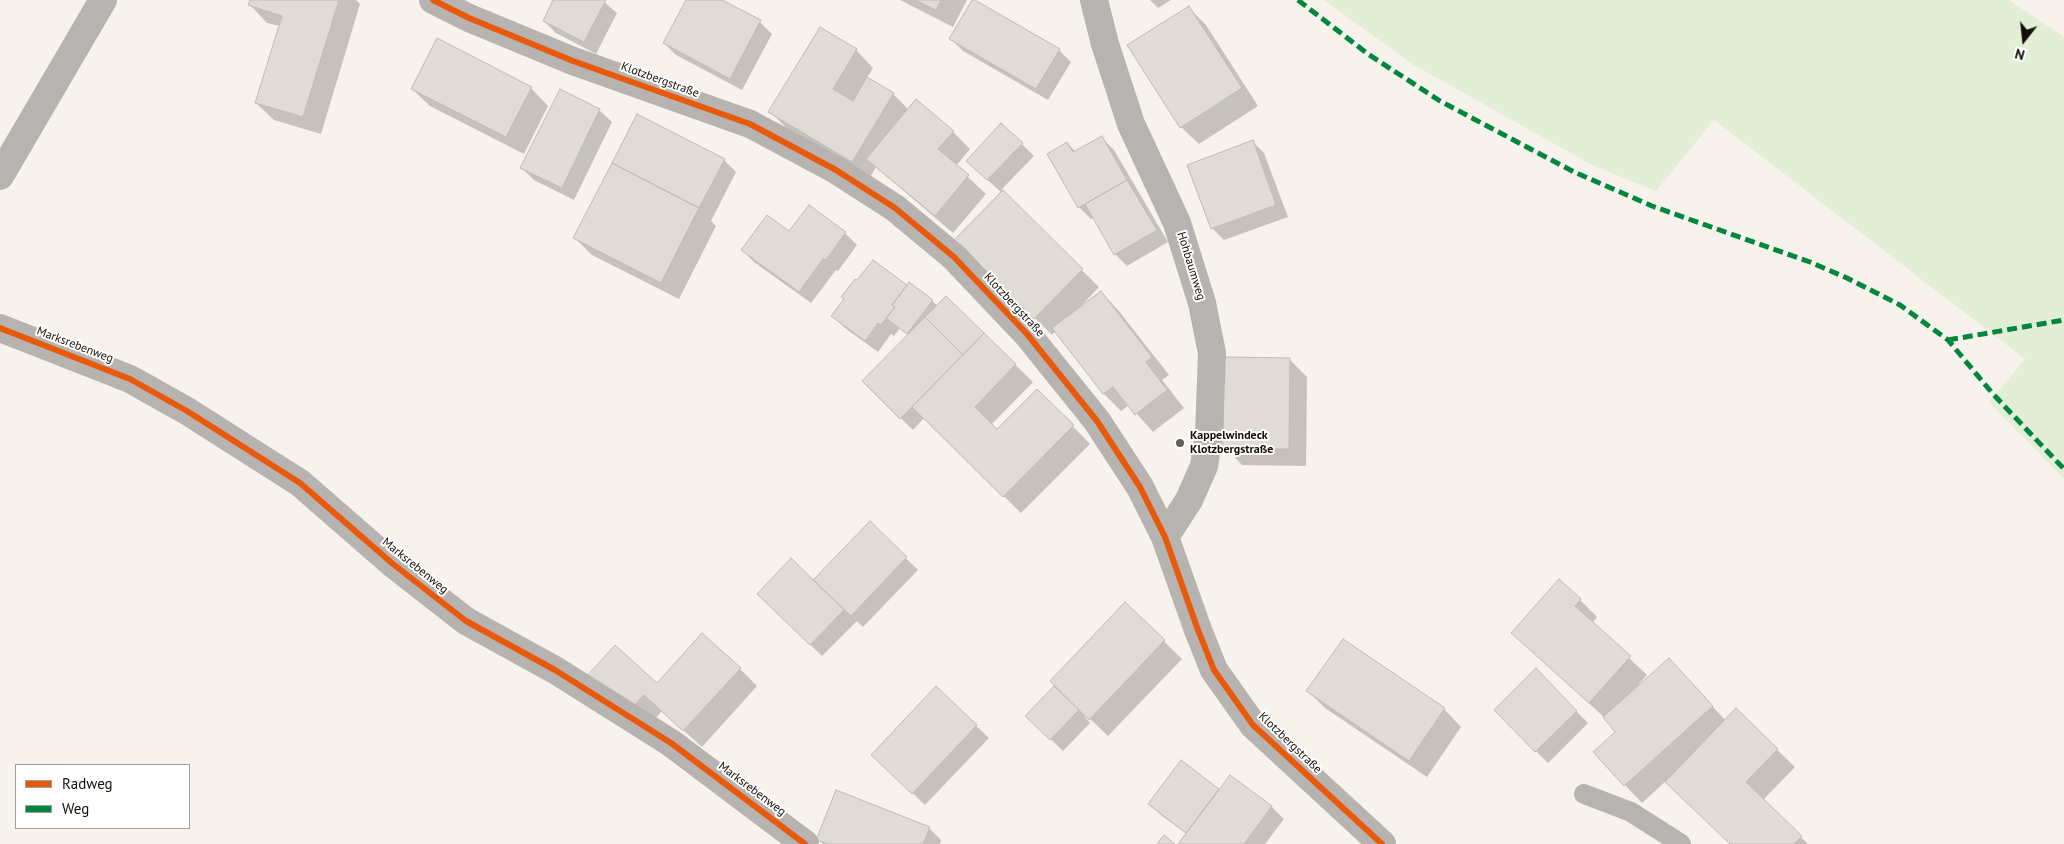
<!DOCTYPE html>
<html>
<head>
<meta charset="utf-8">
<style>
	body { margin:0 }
	#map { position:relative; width:2064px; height:844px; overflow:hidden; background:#f8f2ec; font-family:"PT Sans",sans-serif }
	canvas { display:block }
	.legend { position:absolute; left:15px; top:764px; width:175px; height:65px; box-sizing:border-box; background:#fff; border:1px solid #a19f9c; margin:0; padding:6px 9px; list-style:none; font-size:15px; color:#130e08 }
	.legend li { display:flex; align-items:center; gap:10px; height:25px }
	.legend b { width:25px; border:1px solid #a19f9c }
	.north { position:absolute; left:1999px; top:15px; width:50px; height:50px; -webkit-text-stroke:4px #fff; paint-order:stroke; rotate:196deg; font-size:14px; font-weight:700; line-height:20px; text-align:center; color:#130e08 }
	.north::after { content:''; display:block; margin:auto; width:18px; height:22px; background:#130e08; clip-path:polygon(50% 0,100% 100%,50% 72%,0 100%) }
</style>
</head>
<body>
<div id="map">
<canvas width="2064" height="844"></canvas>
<ul class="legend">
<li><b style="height:6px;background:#e8590c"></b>Radweg</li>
<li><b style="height:6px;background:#00873e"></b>Weg</li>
</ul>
<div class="north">N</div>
</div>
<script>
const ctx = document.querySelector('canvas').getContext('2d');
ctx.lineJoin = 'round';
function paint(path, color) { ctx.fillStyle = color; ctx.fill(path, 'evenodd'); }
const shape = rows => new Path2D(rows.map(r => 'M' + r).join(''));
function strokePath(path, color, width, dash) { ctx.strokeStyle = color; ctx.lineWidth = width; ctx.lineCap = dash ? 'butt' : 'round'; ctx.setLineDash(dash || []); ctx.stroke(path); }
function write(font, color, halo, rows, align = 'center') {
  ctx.font = font + ' "PT Sans",sans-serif'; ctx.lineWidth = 4; ctx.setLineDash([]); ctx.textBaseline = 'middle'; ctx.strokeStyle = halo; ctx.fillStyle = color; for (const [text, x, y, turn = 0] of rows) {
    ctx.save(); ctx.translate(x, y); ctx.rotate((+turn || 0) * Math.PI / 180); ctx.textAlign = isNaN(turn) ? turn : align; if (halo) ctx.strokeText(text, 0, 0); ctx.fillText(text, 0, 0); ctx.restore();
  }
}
paint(shape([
	[1324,0,2009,0,2064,37,2064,479,1989,402,2025,359,1714,120,1656,191,1594,166,1412,64]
]), '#e3eed6');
paint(shape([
	[251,0,356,0,360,4,321,134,274,120,256,103,280,26,267,23,250,5],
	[555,0,602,0,617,13,596,54,556,33,544,21],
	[687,0,719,0,760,22,772,34,742,90,676,55,664,43],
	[900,0,967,0,953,27],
	[1150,0,1171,0,1158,8],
	[1189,8,1206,25,1258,106,1199,144,1181,127],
	[951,39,1059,50,1071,62,1048,100,963,51],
	[856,50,873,68,867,78,893,94,909,110,953,132,970,149,956,166,986,194,953,233,876,167,869,179,787,129,770,111],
	[531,88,548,106,524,154,430,106,412,89],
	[560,91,599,110,612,122,574,200,534,180,522,168],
	[1102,138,1114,150,1168,242,1127,266,1115,254,1094,218,1091,219,1079,207,1067,143,1076,152],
	[1252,141,1264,153,1288,217,1224,240,1212,228],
	[1022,144,1034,156,1001,190,1099,287,1082,305,1083,306,1101,292,1118,310,1169,375,1162,380,1184,408,1153,432,1129,405,1121,411,1104,394,1056,331,1052,335,956,240,1002,193,980,173],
	[724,160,736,172,711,221,716,226,679,299,592,255,575,238],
	[790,233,845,233,857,245,838,271,836,270,811,303,754,262,742,250],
	[907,287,932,301,938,306,946,297,1033,382,991,425,997,431,1037,390,1090,444,1021,513,924,418,913,430,875,393,909,335,900,328,894,336,891,334,878,352,845,328,833,316],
	[1289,359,1307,377,1306,466,1242,465,1225,447],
	[870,523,918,570,863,627,857,621,822,656,758,594,813,582],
	[1580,600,1597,617,1592,623,1647,675,1639,684,1641,685,1669,659,1726,721,1736,710,1795,767,1763,800,1808,844,1731,844,1666,781,1642,803,1625,785,1617,732,1604,717,1512,633],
	[1126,604,1182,659,1108,736,1085,714,1084,716,1090,723,1063,751,1027,716,1069,698],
	[740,669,757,686,702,747,662,711,645,730,605,694],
	[1536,670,1588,723,1548,763,1495,710],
	[936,688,989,738,925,805,885,767],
	[1308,691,1444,709,1461,727,1427,777,1325,708],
	[1182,762,1219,790,1230,777,1272,807,1284,819,1265,844,1179,844,1187,834,1162,816,1150,804],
	[929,828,941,840,940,844,823,844,818,839]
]), '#0003');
const building = shape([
	[250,0,339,0,303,117,255,103,282,16,248,5,250,0],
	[553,0,606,0,584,42,543,21,553,0],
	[686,0,722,0,761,20,730,79,663,43,686,0],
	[915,0,941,0,936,10,915,0],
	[972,0,975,0,1060,49,1036,89,949,39,972,0],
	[1189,6,1242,88,1180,128,1127,45,1189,6],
	[820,27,857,49,833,89,853,101,867,77,894,93,852,162,768,112,820,27],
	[437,38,532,87,506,137,411,89,437,38],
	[560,89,600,109,562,188,520,168,560,89],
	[916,99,954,131,938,149,969,175,935,216,866,159,916,99],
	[637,114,725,159,699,208,612,163,637,114],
	[1001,123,1023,143,987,180,966,161,1001,123],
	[1102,136,1127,180,1078,208,1047,154,1067,142,1073,152,1102,136],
	[1253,140,1276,205,1211,229,1187,165,1253,140],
	[612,163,699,208,661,283,573,238,612,163],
	[1127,180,1157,230,1114,255,1085,204,1127,180],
	[1003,190,1083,269,1034,319,954,240,1003,190],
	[809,205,846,232,826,260,823,259,799,292,741,250,767,215,789,231,809,205],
	[873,260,907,285,892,305,895,307,881,325,878,323,865,341,831,316,844,299,841,297,855,279,857,280,873,260],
	[909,282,933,300,907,334,886,318,895,307,892,305,909,282],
	[1101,291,1152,357,1146,362,1167,390,1135,415,1113,387,1103,394,1052,328,1101,291],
	[946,296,984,333,963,355,925,317,946,296],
	[925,317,963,355,900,419,862,381,925,317],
	[984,333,1016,364,975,407,997,429,1037,389,1074,425,1003,497,912,407,984,333],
	[1224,357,1290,358,1289,449,1223,448,1224,357],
	[870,521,907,557,851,616,813,580,870,521],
	[791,558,844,610,810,645,757,594,791,558],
	[1559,579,1581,599,1575,606,1631,656,1589,703,1511,633,1559,579],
	[1125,602,1165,640,1089,720,1050,681,1125,602],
	[702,633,741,668,683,731,644,695,627,713,586,677,615,645,657,683,702,633],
	[1343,639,1445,708,1409,761,1306,691,1343,639],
	[1669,658,1713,706,1624,786,1593,752,1615,732,1603,717,1669,658],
	[1536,668,1577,711,1535,752,1494,710,1536,668],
	[936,686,977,725,912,794,871,755,936,686],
	[1054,686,1079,710,1050,740,1025,716,1054,686],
	[1736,708,1778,749,1746,782,1802,836,1794,844,1730,844,1665,782,1736,708],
	[1181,760,1219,789,1186,833,1148,804,1181,760],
	[1230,775,1272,806,1244,844,1178,844,1230,775],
	[836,790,930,827,923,844,828,844,816,840,836,790],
	[1164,835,1175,844,1157,844,1164,835]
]);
paint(building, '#e1dbd5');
strokePath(building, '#c0bab4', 1);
strokePath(shape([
	[1584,794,1631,812,1681,844]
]), '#b7b3b1', 20);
strokePath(shape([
	[433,0,469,18,573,61,750,124,836,170,895,208,954,257,1027,334,1097,421,1140,487,1165,537,1198,630,1214,670,1253,725,1382,844],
	[1094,0,1105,44,1131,124,1177,223,1202,303,1212,353,1209,434,1204,466,1189,500,1165,537],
	[0,176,103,0],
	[0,328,130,379,187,411,300,483,393,564,466,621,555,670,671,743,805,844]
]), '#b7b3b1', 28);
strokePath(shape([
	[1298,0,1368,54,1440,101,1574,172,1652,206,1810,262,1847,278,1900,305,1948,340,1993,394,2064,469],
	[1948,340,2064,320]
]), '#00873e', 5, [10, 5]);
strokePath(shape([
	[433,0,469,18,573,61,750,124,836,170,895,208,954,257,1027,334,1097,421,1140,487,1165,537,1198,630,1214,670,1253,725,1382,844],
	[0,328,130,379,187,411,300,483,393,564,466,621,555,670,671,743,805,844]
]), '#e8590c', 6);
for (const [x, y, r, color] of [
	[1180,443,5,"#635e58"]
]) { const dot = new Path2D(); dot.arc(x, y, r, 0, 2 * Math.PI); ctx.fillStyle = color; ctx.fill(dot); strokePath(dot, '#fff', 2); }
write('12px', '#130e08', '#fff', [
	["Klotzbergstraße",660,80,20],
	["Hohbaumweg",1191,266,73],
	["Klotzbergstraße",1014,305,47],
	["Marksrebenweg",75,345,21],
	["Marksrebenweg",415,566,39],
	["Klotzbergstraße",1290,743,44],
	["Marksrebenweg",752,789,37]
]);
write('bold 12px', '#130e08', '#fff', [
	["Kappelwindeck",1190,436],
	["Klotzbergstraße",1190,450]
], 'left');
</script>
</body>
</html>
